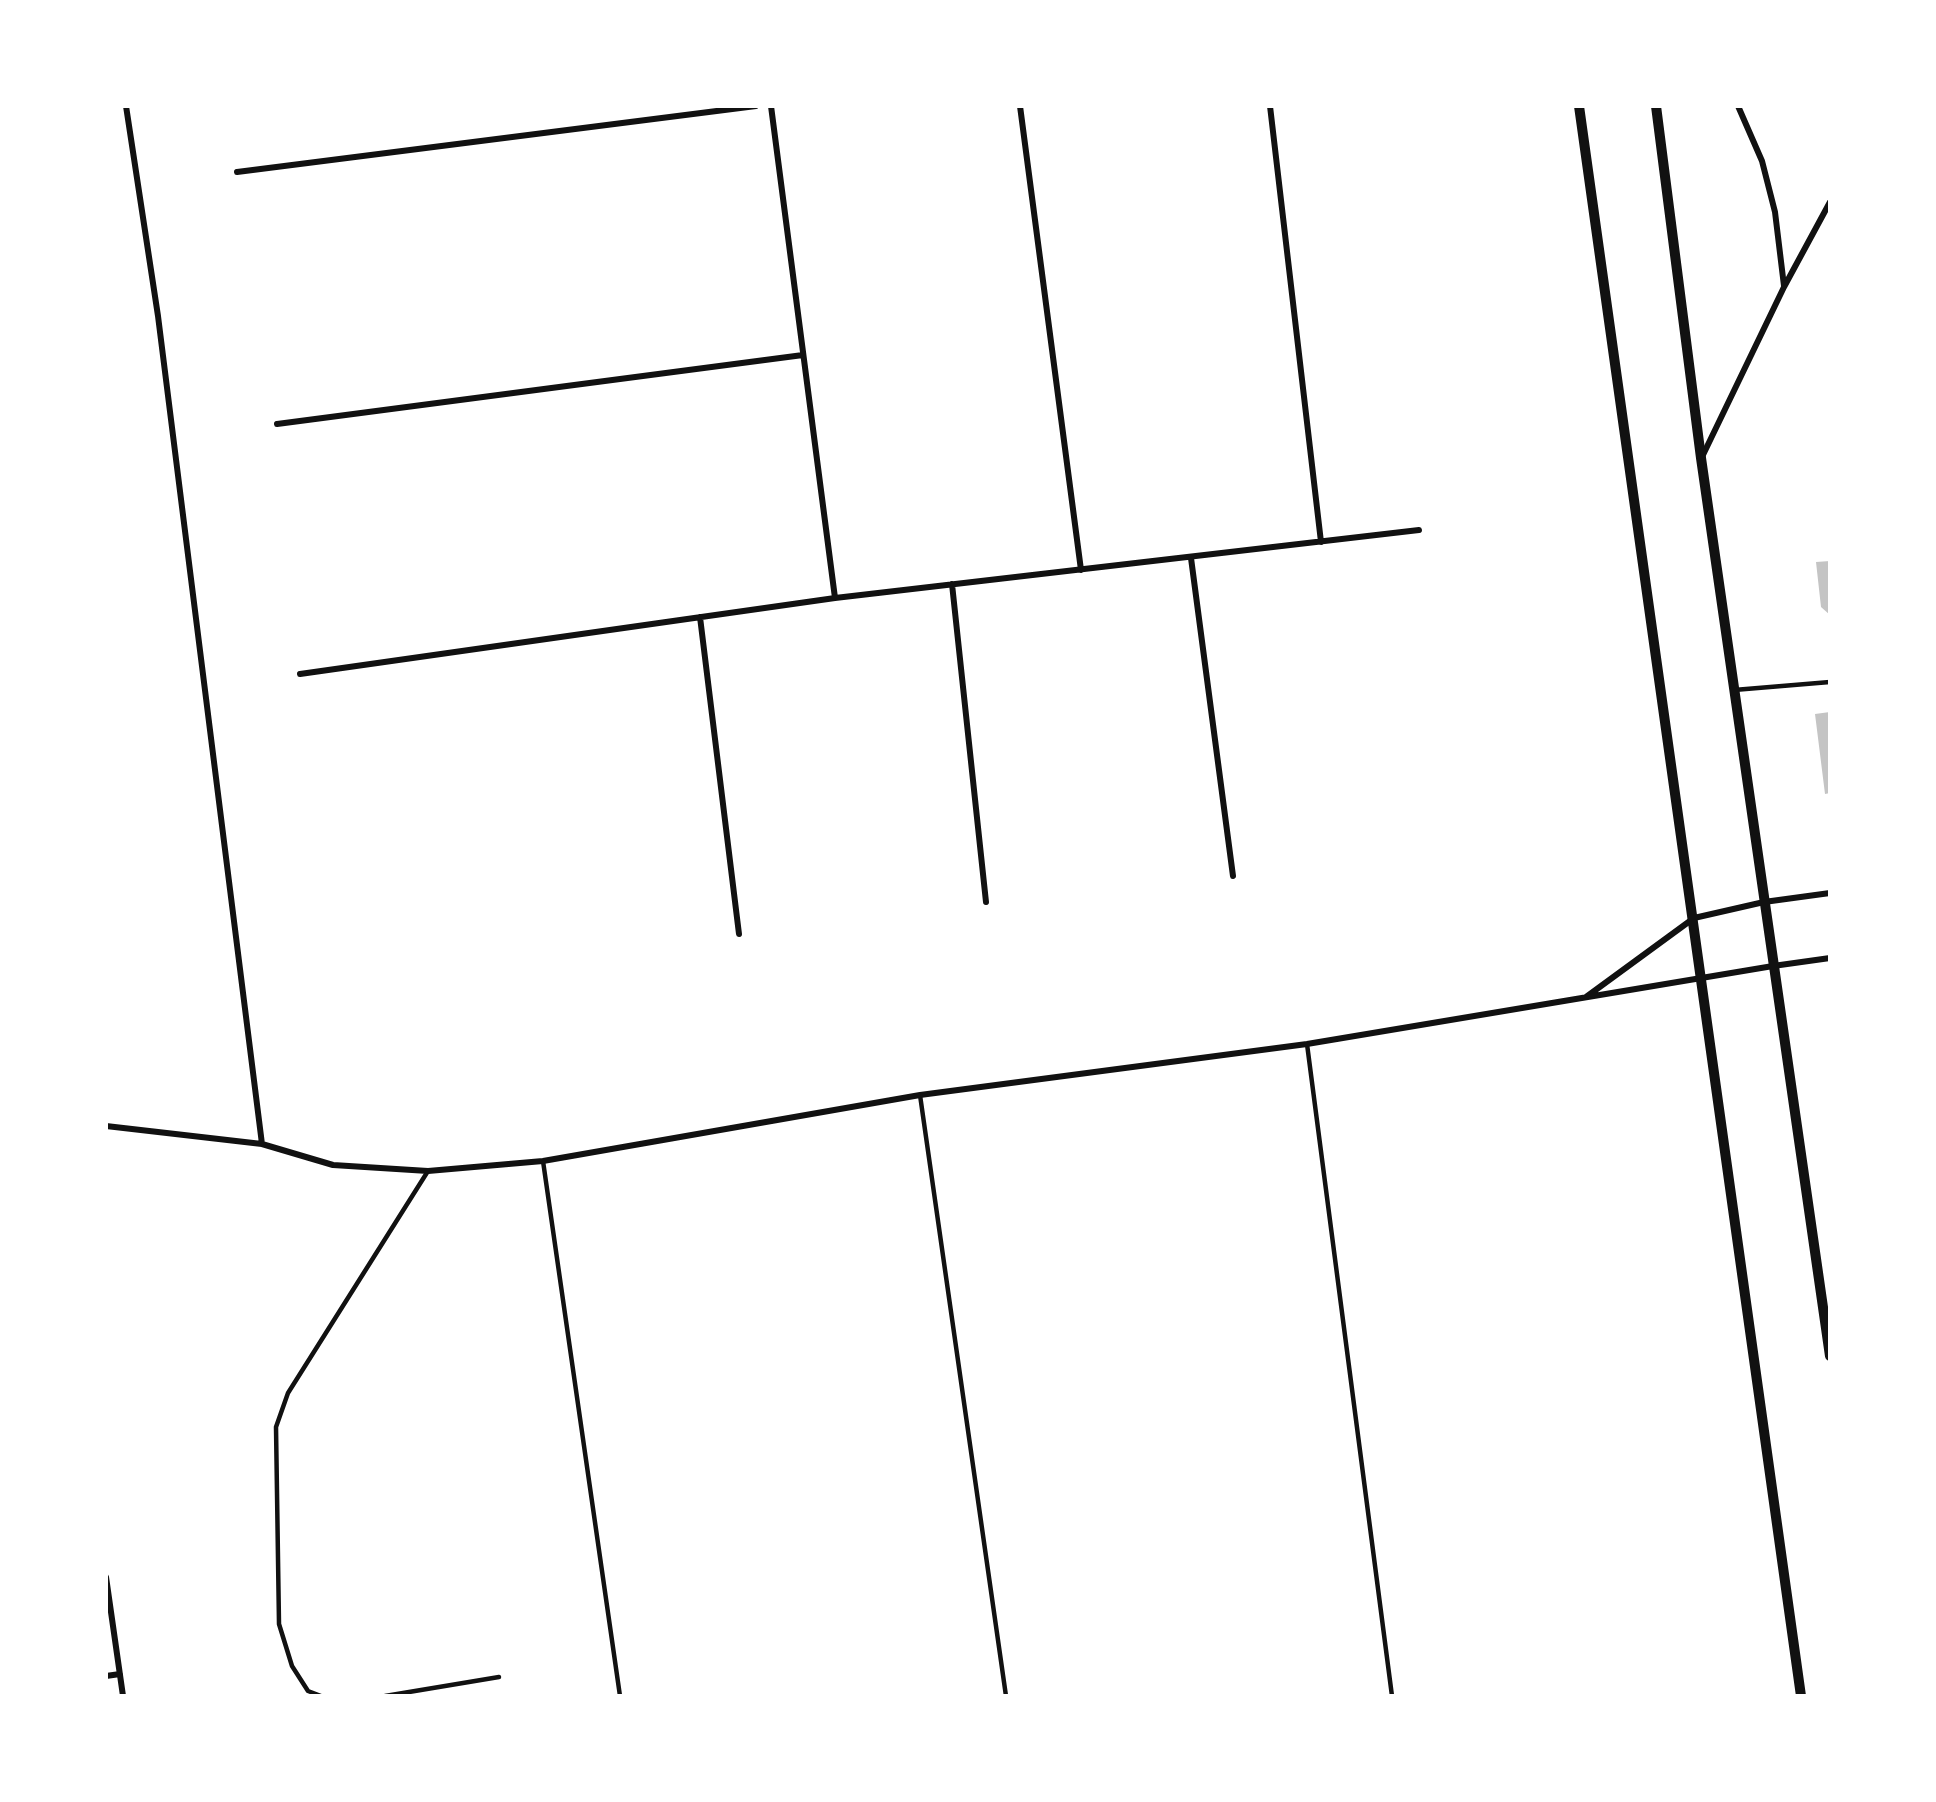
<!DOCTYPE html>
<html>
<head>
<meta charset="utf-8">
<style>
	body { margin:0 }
	#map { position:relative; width:1936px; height:1802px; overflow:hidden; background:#fff; font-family:Rubik,sans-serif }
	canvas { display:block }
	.frame { position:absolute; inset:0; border:108px solid #fff; pointer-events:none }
</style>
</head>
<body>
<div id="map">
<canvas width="1936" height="1802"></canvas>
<div class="frame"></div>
</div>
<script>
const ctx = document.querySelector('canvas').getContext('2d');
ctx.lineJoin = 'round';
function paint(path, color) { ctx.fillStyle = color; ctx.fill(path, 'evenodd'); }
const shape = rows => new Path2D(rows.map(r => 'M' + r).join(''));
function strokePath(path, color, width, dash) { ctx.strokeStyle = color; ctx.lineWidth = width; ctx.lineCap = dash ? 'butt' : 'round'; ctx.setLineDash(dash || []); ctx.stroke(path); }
paint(shape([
	[1830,561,1830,615,1821,607,1816,562],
	[1830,712,1830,793,1825,794,1815,714]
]), '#c4c4c4');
strokePath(shape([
	[1734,690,1830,682],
	[1307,1044,1392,1696],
	[920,1095,1006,1696],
	[543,1161,620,1696],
	[321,1696,308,1691,292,1666,279,1624,276,1427,288,1393,428,1171],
	[385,1696,499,1677]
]), '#111', 4.5);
strokePath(shape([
	[126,106,158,316,262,1144],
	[771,106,835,598],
	[1020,106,1081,570],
	[1270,106,1321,542],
	[1738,106,1762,161,1775,212,1784,286],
	[237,172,756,106],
	[277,424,803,355],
	[1702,457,1784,287,1830,202],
	[1191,558,1233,876],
	[952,584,986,902],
	[700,617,739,934],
	[300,674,835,598,1419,530],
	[1586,997,1694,918,1764,902,1830,893],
	[106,1126,262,1144,333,1165,428,1171,543,1161,920,1095,1307,1044,1773,966,1830,958],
	[106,1577,123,1696],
	[106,1676,120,1674]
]), '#111', 6);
strokePath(shape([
	[1579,106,1801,1696],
	[1656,106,1701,458,1830,1356]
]), '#111', 10);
</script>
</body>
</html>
